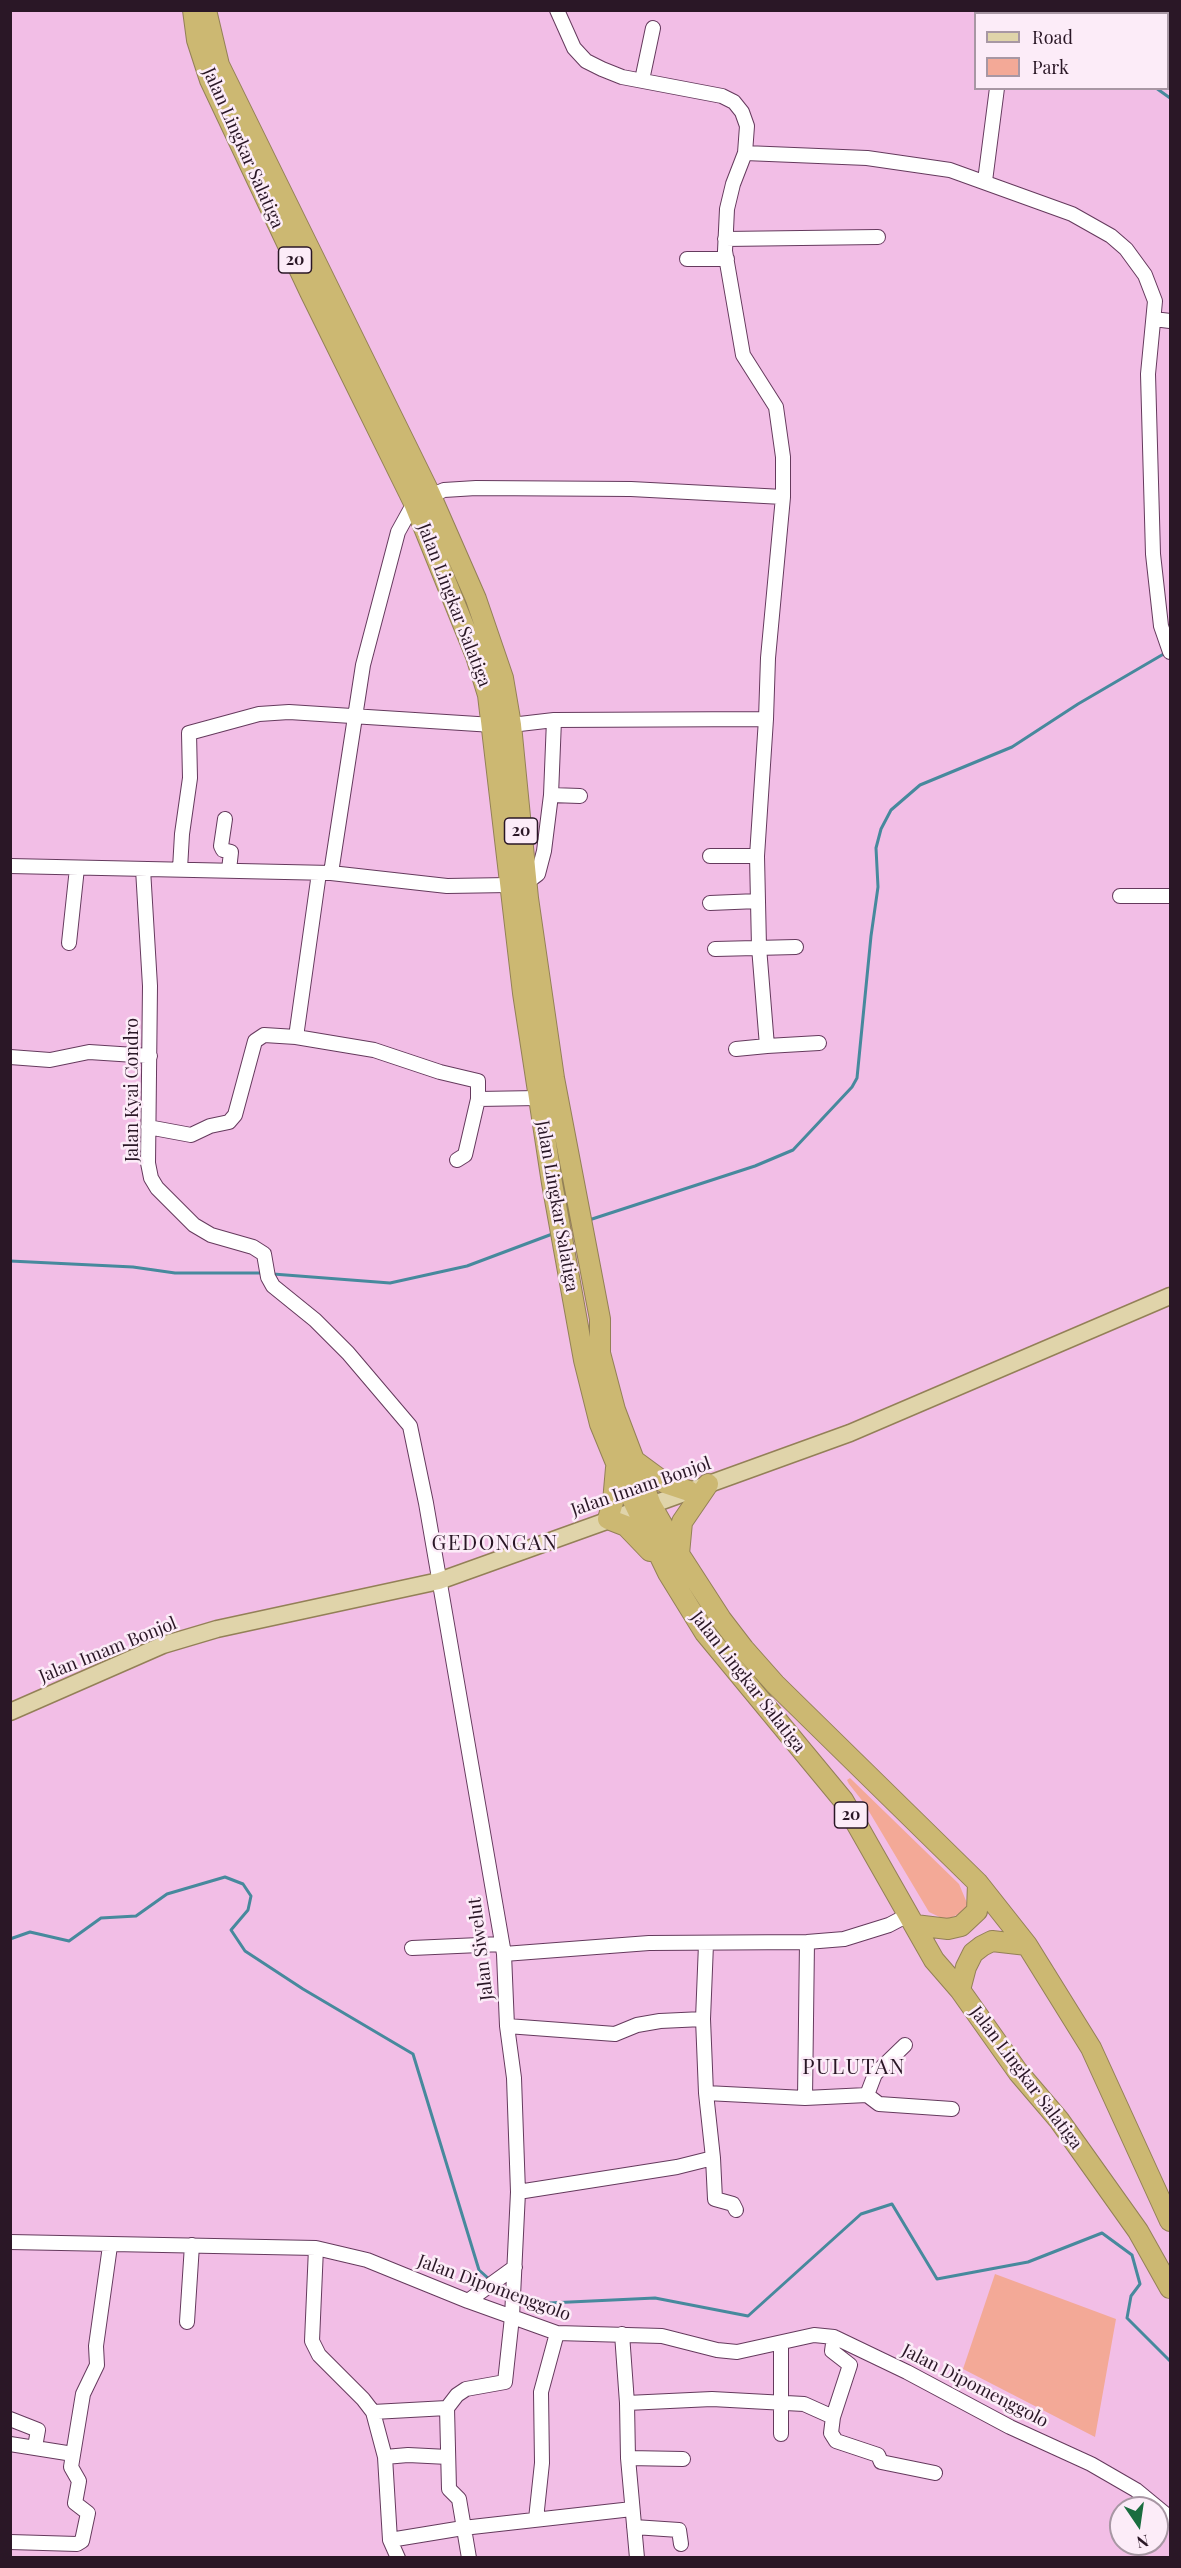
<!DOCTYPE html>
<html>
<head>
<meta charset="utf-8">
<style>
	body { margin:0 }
	#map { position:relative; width:1181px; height:2568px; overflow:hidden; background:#f2bee6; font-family:"Playfair Display",serif }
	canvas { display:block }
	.frame { position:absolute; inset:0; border:12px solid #2a1726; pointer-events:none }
	.legend { position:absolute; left:974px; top:12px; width:195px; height:78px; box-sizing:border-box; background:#fcecf8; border:2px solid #a897a4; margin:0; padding:8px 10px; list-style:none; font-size:18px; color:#2a1726 }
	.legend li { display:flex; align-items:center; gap:12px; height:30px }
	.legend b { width:30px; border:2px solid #a897a4 }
	.north { position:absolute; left:1109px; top:2496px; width:60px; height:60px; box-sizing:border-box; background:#fcecf8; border:2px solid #a897a4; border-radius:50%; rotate:167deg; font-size:16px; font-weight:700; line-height:24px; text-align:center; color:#2a1726 }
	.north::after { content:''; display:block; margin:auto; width:21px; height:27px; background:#1a6d3f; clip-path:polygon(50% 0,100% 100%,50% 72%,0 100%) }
</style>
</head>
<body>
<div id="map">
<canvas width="1181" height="2568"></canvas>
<div class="frame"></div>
<ul class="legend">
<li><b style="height:8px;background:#e0d4aa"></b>Road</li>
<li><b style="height:16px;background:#f3a997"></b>Park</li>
</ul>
<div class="north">N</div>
</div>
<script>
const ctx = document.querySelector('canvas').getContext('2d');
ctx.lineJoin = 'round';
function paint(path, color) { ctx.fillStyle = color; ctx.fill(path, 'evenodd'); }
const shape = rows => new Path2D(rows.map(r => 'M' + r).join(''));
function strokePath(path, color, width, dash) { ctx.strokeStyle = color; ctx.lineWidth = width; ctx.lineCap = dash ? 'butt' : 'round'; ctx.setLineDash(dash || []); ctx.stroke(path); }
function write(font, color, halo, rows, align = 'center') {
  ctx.font = font + ' "Playfair Display",serif'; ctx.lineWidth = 5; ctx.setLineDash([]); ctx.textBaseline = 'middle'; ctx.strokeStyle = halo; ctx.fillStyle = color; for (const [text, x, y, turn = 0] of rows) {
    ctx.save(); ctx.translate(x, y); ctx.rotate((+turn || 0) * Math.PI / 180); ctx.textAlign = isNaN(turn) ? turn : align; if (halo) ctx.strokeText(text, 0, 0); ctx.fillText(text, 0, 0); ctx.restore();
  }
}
paint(shape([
	[850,1778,959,1884,967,1903,965,1911,946,1920,929,1912,864,1803,849,1784,847,1780],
	[995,2274,1116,2319,1095,2437,963,2369]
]), '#f3a997');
strokePath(shape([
	[1054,10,1056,14],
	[1156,88,1170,98],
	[589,1220,755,1166,793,1150,852,1087,857,1078,871,936,878,887,876,848,881,829,891,810,920,785,1012,747,1078,704,1167,652],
	[10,1261,133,1267,175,1273,263,1273],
	[273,1274,390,1283,467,1266,555,1233],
	[10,1939,30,1932,69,1941,101,1918,136,1916,167,1894,225,1877,243,1884,251,1896,248,1910,231,1930,245,1951,303,1989,413,2054,479,2270,489,2279],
	[497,2285,509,2292],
	[518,2295,549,2303,655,2298,748,2316,861,2214,892,2204,937,2279,1028,2262,1102,2233,1132,2255,1140,2284,1131,2296,1127,2318,1170,2361]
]), '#47899d', 3);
const minor = shape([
	[557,10,574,48,586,61,602,69,622,77,722,96,734,102,742,112,747,126,745,153,867,158,950,170,1072,214,1111,236,1126,249,1145,275,1155,301,1148,374,1153,554,1161,626,1170,652],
	[1005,14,1005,10],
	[642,80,653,28],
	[985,181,997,88],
	[725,239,878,237],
	[687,259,727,259],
	[1154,319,1170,321],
	[766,719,757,856,759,947,767,1046,819,1043],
	[511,725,554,720,766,719,768,658,783,497],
	[551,795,580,796],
	[225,819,221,846,223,850,231,852,229,870],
	[710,856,757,856],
	[10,866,331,873,447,886,509,885],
	[143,869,150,986,148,1163,151,1178,157,1188,194,1225,211,1235,253,1247,264,1254,268,1277,273,1286,315,1320,348,1353,410,1426,426,1503,504,1954,507,2026,514,2078,518,2192,512,2317,505,2382,466,2389,457,2395,447,2408,373,2412],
	[180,869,182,834,190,778,189,733,259,714,289,712,493,725],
	[331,873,363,665,398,532,414,503,444,490,476,488,631,489,783,497,783,457,776,407,743,355,725,251,727,209,733,184,745,153],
	[526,883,538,874,544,851,551,795,554,720],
	[1120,896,1170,896],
	[710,903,758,901],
	[69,943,77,868],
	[715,949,796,947],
	[296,1037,374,1050,440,1072,478,1081,478,1099,465,1155,457,1160],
	[736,1049,767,1046],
	[10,1057,50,1060,89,1052,150,1056],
	[478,1099,538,1098],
	[148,1127,191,1135,210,1126,229,1122,235,1115,255,1041,264,1035,296,1037,319,873],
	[706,1944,703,2019,706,2093],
	[412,1948,502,1944],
	[504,1954,649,1943,807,1942,844,1939,889,1925,908,1915],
	[507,2026,615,2034,637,2025,660,2021,703,2019],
	[867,2095,875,2074,905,2045],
	[805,2098,807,1942],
	[713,2158,715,2199,733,2204,736,2210],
	[518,2192,677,2167,713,2158,706,2093,805,2098,867,2095,879,2104,952,2109],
	[10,2242,316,2248,367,2260,468,2301,557,2333,662,2336,717,2350,737,2352,814,2335,834,2337,907,2372,1010,2427,1091,2464,1136,2490,1170,2518],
	[316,2248,312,2341,319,2355,363,2399,373,2412,385,2457,390,2540,398,2558],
	[468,2301,515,2267],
	[187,2322,192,2245],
	[622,2334,627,2403,628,2458,637,2558],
	[627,2403,712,2399,804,2404,833,2417,831,2433,836,2441,878,2455,881,2462,935,2473],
	[447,2408,449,2489,459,2499,469,2558],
	[833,2417,850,2365,832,2351,834,2337],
	[10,2419,38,2430,35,2447],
	[781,2434,781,2343],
	[10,2444,73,2454],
	[385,2457,408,2455,448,2457],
	[628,2458,683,2459],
	[536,2519,542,2463,541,2392,557,2333],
	[634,2527,679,2530,681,2544],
	[390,2540,463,2528,632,2509],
	[10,2542,77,2544,82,2541,88,2513,75,2503,79,2481,71,2467,83,2394,97,2365,96,2346,110,2246]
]);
const major = shape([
	[10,1712,163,1645,217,1629,439,1581,651,1505,850,1433,1170,1296]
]);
const highway = shape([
	[193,10,197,40,210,80,310,292,414,503,476,656,488,695,523,993,552,1183,584,1360,600,1424,623,1480,668,1573,705,1633,843,1800,934,1960,960,1990,1018,2072,1059,2120,1138,2231,1170,2288],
	[206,10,219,65,430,494,476,599,503,678,511,725,528,898,554,1078,600,1319,600,1353,615,1410,651,1505,679,1554,721,1619,744,1649,775,1684,978,1883,1027,1945,1091,2048,1170,2221],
	[631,1458,665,1483,689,1491],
	[616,1468,613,1502,608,1519,626,1526,650,1551],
	[679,1554,682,1522,708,1484],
	[915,1925,948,1929,961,1926,977,1911,978,1883],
	[960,1990,966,1967,973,1953,982,1946,992,1941,1027,1945]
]);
strokePath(minor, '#653a5d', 16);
strokePath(major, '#938057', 19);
strokePath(highway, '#938057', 22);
strokePath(minor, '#fff', 14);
strokePath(major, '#e0d4aa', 16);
strokePath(highway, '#ccb872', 20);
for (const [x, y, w] of [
	[295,260,33],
	[521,831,33],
	[851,1815,33]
]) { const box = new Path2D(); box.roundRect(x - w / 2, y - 13, w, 26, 4.5); ctx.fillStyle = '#fcecf8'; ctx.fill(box); strokePath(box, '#2a1726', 1.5); }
write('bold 16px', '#2a1726', null, [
	["20",295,260],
	["20",521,831],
	["20",851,1815]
]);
write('18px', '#2a1726', '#fcecf8', [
	["Jalan Lingkar Salatiga",243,148,66],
	["Jalan Lingkar Salatiga",454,605,69],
	["Jalan Kyai Condro",132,1090,-90],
	["Jalan Lingkar Salatiga",557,1206,80],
	["Jalan Imam Bonjol",641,1487,-19],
	["Jalan Imam Bonjol",108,1650,-22],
	["Jalan Lingkar Salatiga",748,1682,52],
	["Jalan Siwelut",481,1949,-97],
	["Jalan Lingkar Salatiga",1026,2078,53],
	["Jalan Dipomenggolo",494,2288,20],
	["Jalan Dipomenggolo",975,2386,27]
]);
ctx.letterSpacing = '1.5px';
write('21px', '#2a1726', '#fcecf8', [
	["GEDONGAN",495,1543],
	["PULUTAN",854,2067]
]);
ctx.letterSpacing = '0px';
</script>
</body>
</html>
